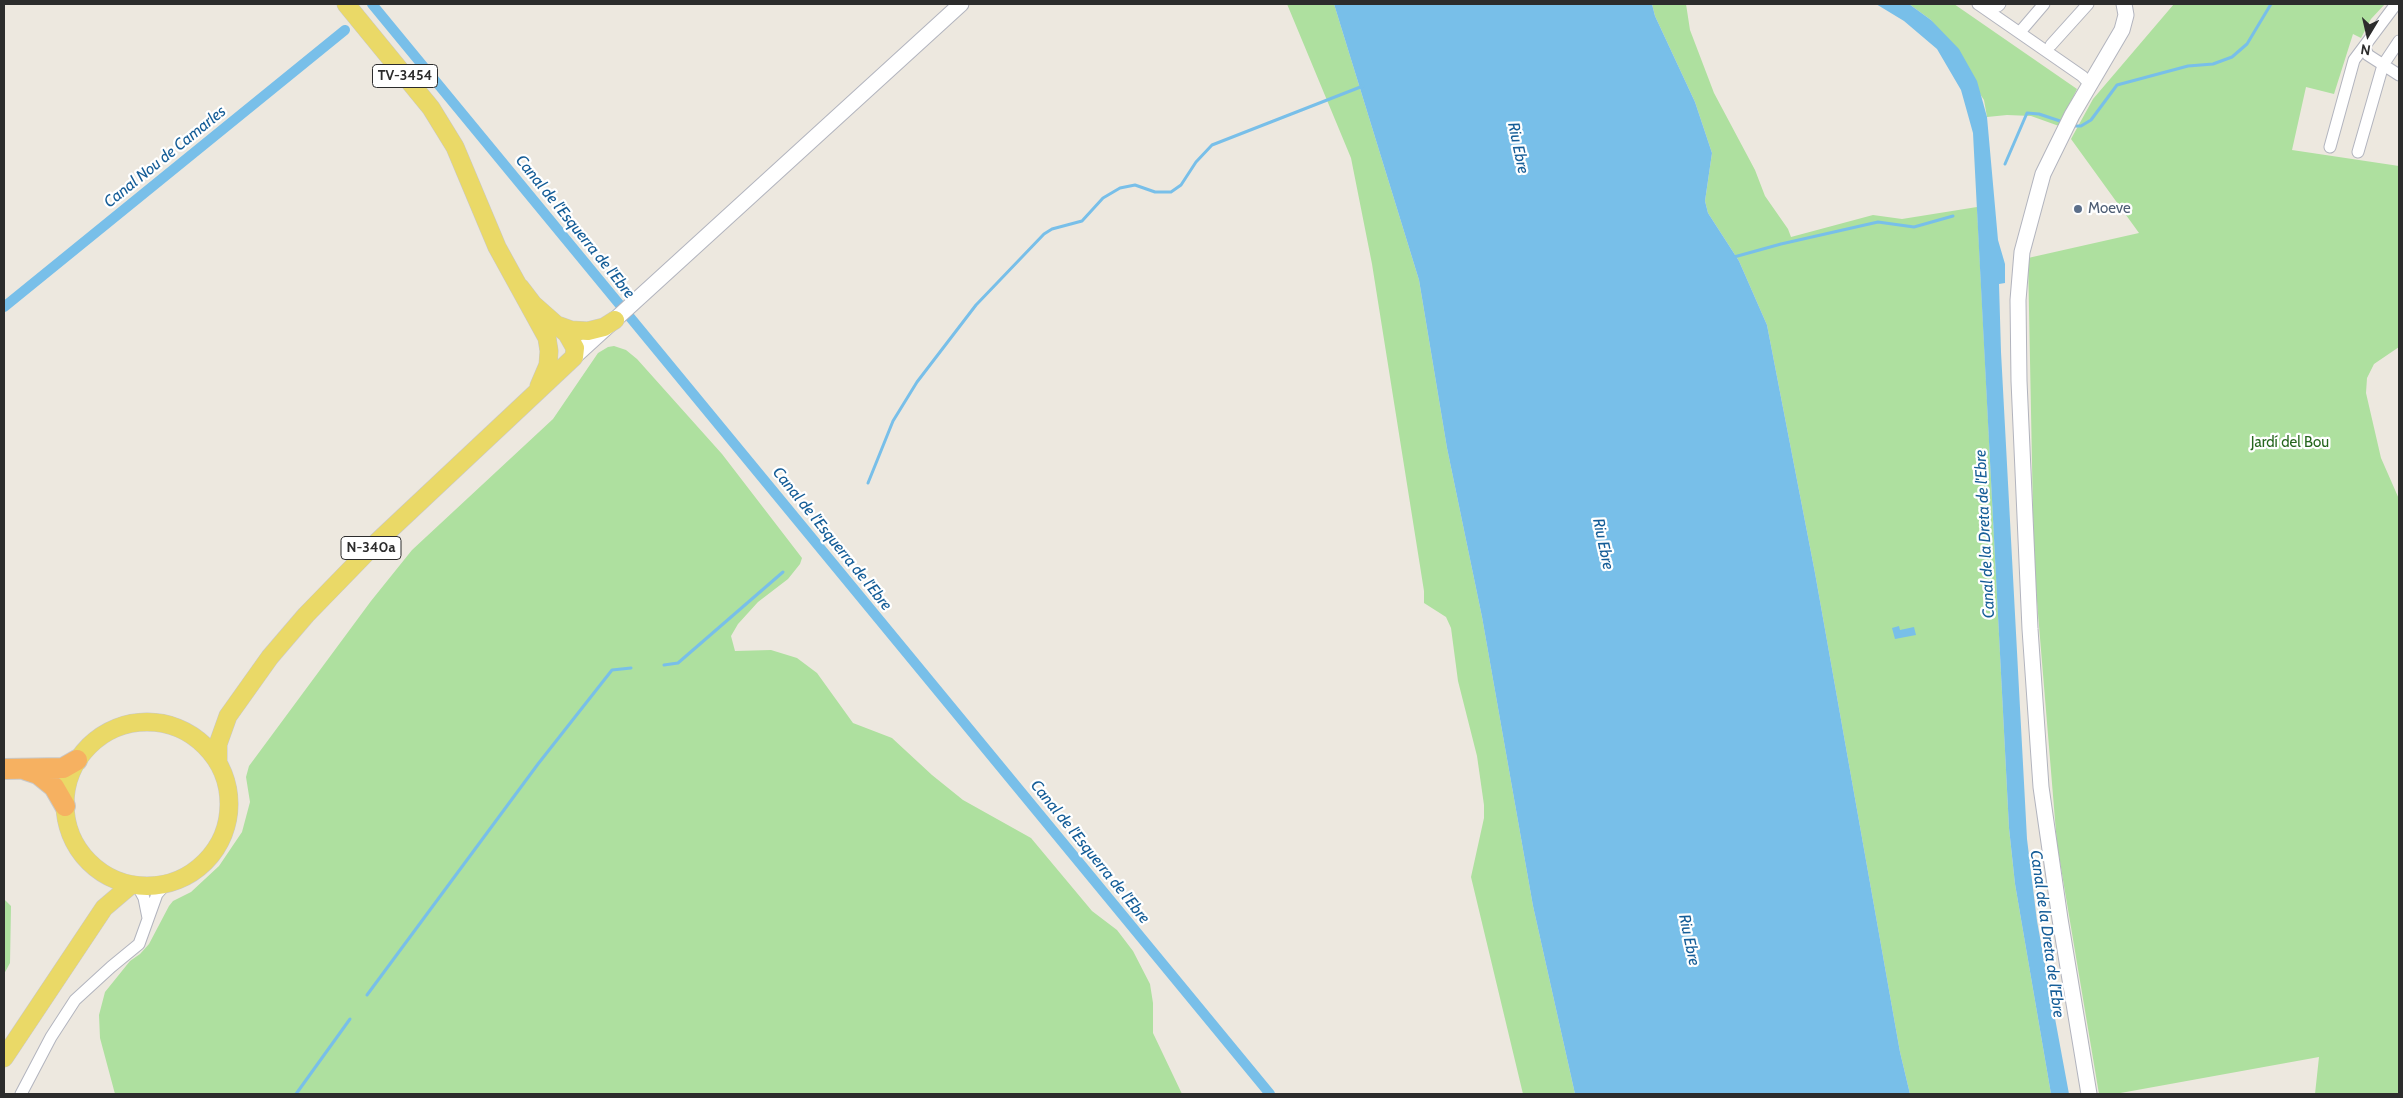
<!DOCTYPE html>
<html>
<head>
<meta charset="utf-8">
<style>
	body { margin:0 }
	#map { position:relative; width:2403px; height:1098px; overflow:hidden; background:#ede8df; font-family:Cabin,sans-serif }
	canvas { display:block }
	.frame { position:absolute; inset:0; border:5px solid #2c2c2c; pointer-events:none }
	.north { position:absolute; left:2343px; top:10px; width:50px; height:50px; -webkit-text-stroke:4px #fff; paint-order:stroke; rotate:189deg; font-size:14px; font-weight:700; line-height:20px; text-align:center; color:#2c2c2c }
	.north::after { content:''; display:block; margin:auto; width:18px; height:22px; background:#2c2c2c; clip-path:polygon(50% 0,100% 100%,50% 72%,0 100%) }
</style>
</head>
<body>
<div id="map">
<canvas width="2403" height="1098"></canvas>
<div class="frame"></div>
<div class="north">N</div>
</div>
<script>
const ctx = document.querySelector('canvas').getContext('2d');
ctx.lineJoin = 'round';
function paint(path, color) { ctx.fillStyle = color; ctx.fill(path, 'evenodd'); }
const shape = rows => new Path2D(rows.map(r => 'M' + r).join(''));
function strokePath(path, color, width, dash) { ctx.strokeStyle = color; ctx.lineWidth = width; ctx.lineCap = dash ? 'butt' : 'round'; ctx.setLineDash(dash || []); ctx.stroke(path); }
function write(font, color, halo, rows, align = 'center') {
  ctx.font = font + ' Cabin,sans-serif'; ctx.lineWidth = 4.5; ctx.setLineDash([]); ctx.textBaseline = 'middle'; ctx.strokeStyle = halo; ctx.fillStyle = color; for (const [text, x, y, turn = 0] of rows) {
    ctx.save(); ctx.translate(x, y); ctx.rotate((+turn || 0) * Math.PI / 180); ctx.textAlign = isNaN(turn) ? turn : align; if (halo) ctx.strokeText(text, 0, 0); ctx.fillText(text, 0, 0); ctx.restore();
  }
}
paint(shape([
	[1287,4,1334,4,1419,280,1447,448,1482,617,1533,906,1575,1094,1523,1094,1471,877,1484,818,1484,805,1477,756,1458,681,1451,628,1446,617,1424,603,1424,591,1372,264,1351,158],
	[1652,4,1686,4,1690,30,1714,93,1755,170,1765,196,1788,229,1791,237,1873,215,1902,219,1977,207,2009,828,2015,884,2051,1094,1910,1094,1900,1052,1815,573,1767,325,1739,261,1708,213,1705,201,1712,153,1695,102,1655,16],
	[1909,4,1954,4,2077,89,2059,126,2031,116,2007,115,1987,117,1984,100,1931,20],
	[2174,4,2385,4,2371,19,2361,38,2353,34,2334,94,2306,87,2292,150,2399,166,2399,347,2374,364,2367,378,2366,393,2381,458,2399,499,2399,1094,2315,1094,2319,1057,2115,1094,2099,1094,2057,844,2034,565,2028,258,2139,233,2071,139,2093,99],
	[614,346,626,350,637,359,722,454,802,558,800,564,788,579,758,602,738,624,731,636,735,651,771,650,797,658,817,673,853,723,892,738,932,775,963,800,1031,838,1092,911,1117,930,1133,951,1150,984,1153,1003,1153,1033,1182,1094,115,1094,100,1038,99,1015,105,992,130,961,140,954,149,944,169,906,173,901,191,892,219,866,242,832,250,802,246,777,249,766,371,601,412,550,553,419,598,353,608,347],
	[4,899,11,906,10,963,4,974]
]), '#aee09f');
paint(shape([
	[1334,4,1652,4,1655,16,1695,102,1712,153,1705,201,1708,213,1739,261,1767,325,1815,573,1900,1052,1910,1094,1575,1094,1533,906,1482,617,1447,448,1419,280],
	[1876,4,1909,4,1931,20,1959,49,1977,81,1987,117,1998,240,2005,264,2005,283,1999,284,2001,352,2027,839,2037,921,2069,1094,2051,1094,2015,884,2009,828,1973,133,1961,90,1937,49,1904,21],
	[1899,626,1900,630,1914,627,1916,635,1895,639,1892,628]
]), '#78bfe9');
strokePath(shape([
	[2075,126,2081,126,2091,120,2117,85,2188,66,2213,64,2232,57,2247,44,2271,4],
	[2005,164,2027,113,2039,114,2063,122],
	[1734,257,1781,244,1878,222,1914,227,1953,216],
	[868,483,893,421,917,382,976,305,1044,234,1052,229,1082,221,1103,198,1120,188,1135,185,1155,192,1171,192,1181,185,1196,162,1212,145,1363,86],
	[664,665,678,663,783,572],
	[367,995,538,764,612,670,631,668],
	[296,1094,350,1019]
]), '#78bfe9', 3);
strokePath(shape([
	[372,4,1270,1094],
	[4,307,345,30]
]), '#78bfe9', 10);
const street = shape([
	[1978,4,2082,76,2090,84],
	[1994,4,1998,6,2000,4],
	[2020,32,2044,4],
	[2051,45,2088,4],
	[2364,47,2368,55,2399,75],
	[2330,147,2354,60,2396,4],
	[2358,152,2383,65,2399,41],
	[137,885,144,898,148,918],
	[21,1094,51,1037,75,1000,111,967,139,944,157,894,166,884]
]);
const secondary = shape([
	[574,357,961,4],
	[2089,1094,2060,919,2041,787,2030,629,2019,381,2018,300,2022,252,2043,174,2072,115,2122,30,2126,15,2124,4]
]);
const primary = shape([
	[346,4,431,108,455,147,497,247,547,338,549,351,548,365,539,386],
	[557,325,571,330,588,331,604,327,615,320],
	'65 804a82 82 0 1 1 164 0a82 82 0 1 1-164 0Z',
	[218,762,218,744,228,716,270,657,306,615,377,542,574,357,575,348,567,334,533,304,520,287],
	[4,1058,104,908,131,885]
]);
const highway = shape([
	[4,769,63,768,77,760],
	[26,770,38,774,54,787,65,806]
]);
strokePath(street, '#b2b4be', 13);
strokePath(secondary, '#b2b4be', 17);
strokePath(primary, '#c8c8c8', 19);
strokePath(highway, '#c8c8c8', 22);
strokePath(street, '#fff', 11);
strokePath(secondary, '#fff', 15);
strokePath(primary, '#ead967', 18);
strokePath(highway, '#f6b161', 20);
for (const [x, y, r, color] of [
	[2078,209,5,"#5c6f8a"]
]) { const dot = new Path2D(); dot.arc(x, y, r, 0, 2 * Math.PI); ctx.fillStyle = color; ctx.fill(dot); strokePath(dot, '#fff', 2); }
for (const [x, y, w] of [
	[405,76,65],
	[371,548,60]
]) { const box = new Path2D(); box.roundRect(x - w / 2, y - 11.5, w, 23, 4); ctx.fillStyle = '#fff'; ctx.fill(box); strokePath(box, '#2c2c2c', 1); }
write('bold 14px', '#2c2c2c', null, [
	["TV-3454",405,76],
	["N-340a",371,548]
]);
write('15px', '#4e5e75', '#fff', [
	["Moeve",2088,209]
], 'left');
write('15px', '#26661e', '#fff', [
	["Jardí del Bou",2290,443]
]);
write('italic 16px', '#155d97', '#fff', [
	["Riu Ebre",1518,148,78],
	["Canal Nou de Camarles",165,157,-39],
	["Canal de l'Esquerra de l'Ebre",575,227,51],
	["Canal de la Dreta de l'Ebre",1985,534,-93],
	["Canal de l'Esquerra de l'Ebre",832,539,51],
	["Riu Ebre",1603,544,78],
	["Canal de l'Esquerra de l'Ebre",1090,852,51],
	["Canal de la Dreta de l'Ebre",2047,934,82],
	["Riu Ebre",1689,940,78]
]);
</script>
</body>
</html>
